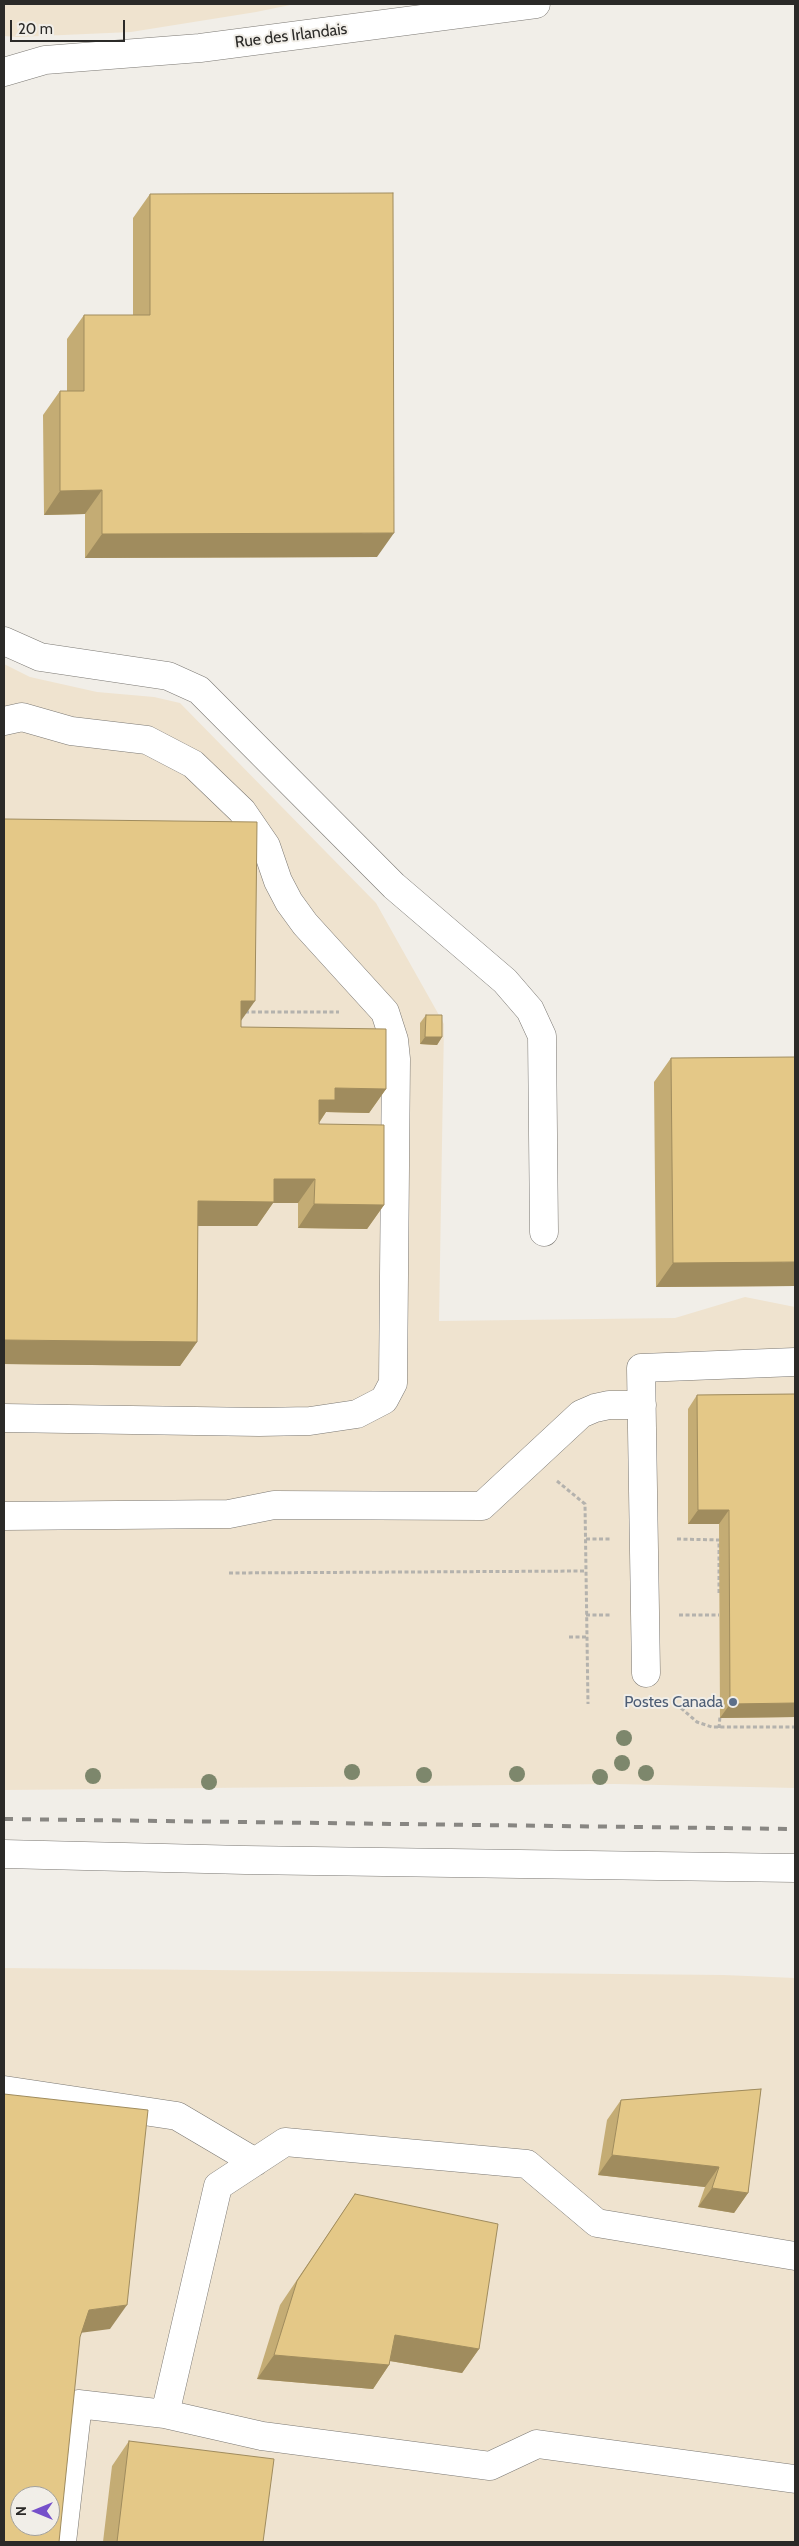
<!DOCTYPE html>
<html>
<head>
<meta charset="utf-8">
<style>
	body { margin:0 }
	#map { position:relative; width:799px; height:2546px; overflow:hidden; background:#f1eee8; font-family:Cabin,sans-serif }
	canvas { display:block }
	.frame { position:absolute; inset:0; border:5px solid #2b2a28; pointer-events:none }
	.north { position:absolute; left:10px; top:2486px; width:50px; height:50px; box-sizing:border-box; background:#f1eee8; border:1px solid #a2a09b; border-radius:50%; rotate:270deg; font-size:14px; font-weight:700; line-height:20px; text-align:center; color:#2b2a28 }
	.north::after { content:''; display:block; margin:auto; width:18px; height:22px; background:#7650ca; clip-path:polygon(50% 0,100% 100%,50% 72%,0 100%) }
	.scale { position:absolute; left:10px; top:20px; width:115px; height:22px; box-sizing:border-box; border:2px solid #2b2a28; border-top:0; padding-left:6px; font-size:15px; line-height:18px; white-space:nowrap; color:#2b2a28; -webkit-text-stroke:4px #f1eee8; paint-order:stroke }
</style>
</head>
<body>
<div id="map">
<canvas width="799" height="2546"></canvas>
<div class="frame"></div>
<div class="north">N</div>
<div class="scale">20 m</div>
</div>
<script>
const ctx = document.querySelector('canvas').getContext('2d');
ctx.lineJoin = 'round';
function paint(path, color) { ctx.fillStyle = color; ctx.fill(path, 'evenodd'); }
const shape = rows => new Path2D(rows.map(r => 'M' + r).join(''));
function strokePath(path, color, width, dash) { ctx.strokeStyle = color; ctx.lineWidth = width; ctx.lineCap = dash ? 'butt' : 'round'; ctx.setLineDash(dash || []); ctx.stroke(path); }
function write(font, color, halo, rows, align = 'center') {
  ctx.font = font + ' Cabin,sans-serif'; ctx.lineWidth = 4; ctx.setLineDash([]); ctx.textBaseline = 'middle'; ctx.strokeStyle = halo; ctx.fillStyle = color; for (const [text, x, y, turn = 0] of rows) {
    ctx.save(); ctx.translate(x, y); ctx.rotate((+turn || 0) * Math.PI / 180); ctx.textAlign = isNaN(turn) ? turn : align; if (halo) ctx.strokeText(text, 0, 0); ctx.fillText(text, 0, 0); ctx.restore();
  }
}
paint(shape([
	[4,4,295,4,256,12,131,32,18,37,4,36],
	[4,664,30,677,97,692,154,697,180,703,376,903,444,1024,439,1321,675,1318,745,1297,795,1307,795,1788,615,1784,4,1790],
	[4,1968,724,1975,795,1978,795,2542,4,2542],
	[20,2496,50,2496,50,2526,20,2526]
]), '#efe3cf');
const minor = shape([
	[4,72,45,60,200,48,536,4],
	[4,641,40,657,168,676,199,690,394,886,505,981,530,1010,542,1036,544,1232],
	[4,721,22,717,71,731,147,740,193,764,242,811,266,846,278,881,289,902,305,924,385,1012,394,1040,396,1059,393,1383,384,1400,357,1414,310,1421,259,1422,4,1418],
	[4,1516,229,1514,274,1505,482,1506,581,1414,595,1408,609,1405,642,1405],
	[646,1673,641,1368,795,1362],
	[4,1854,245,1860,795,1868],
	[4,2090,177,2116,255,2162],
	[165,2414,218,2186,285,2142,527,2164,597,2223,795,2256],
	[62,2542,78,2404,165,2414,262,2436,490,2466,537,2444,795,2479]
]);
strokePath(minor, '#7b7873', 29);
strokePath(shape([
	[245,1012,339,1012],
	[557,1481,585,1504,588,1704],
	[586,1539,611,1539],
	[677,1539,719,1540,719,1595],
	[229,1573,586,1571],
	[586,1615,611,1615],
	[679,1615,719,1615],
	[569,1637,587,1637],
	[681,1708,697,1722,712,1727,795,1727],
	[719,1728,720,1716]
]), '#b4b2ad', 3, [4, 2.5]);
strokePath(minor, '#fff', 28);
strokePath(shape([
	[4,1819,795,1829]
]), '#888682', 4, [9, 9]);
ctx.fillStyle = '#7d876c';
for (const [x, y] of [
	[624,1738],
	[622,1763],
	[352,1772],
	[646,1773],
	[517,1774],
	[424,1775],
	[93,1776],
	[600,1777],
	[209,1782]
]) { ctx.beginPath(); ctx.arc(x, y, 8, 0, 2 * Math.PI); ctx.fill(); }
paint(shape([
	[150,194,377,557,85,558,85,514,44,515,43,415,60,391,67,391,67,339,84,315,133,315,133,218],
	[4,819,241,1021,241,1027,386,1089,369,1113,326,1112,319,1123,319,1124,384,1205,367,1229,298,1228,298,1203,273,1203,257,1226,198,1226,197,1342,180,1366,4,1364],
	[426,1015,442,1037,437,1045,420,1044,420,1023],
	[671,1058,795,1286,656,1287,654,1082],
	[795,1394,795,1717,720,1718,719,1524,688,1524,688,1409,697,1395],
	[761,2089,748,2193,734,2213,698,2207,705,2187,598,2175,607,2120,621,2100],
	[355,2194,479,2349,462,2373,390,2361,389,2365,373,2389,257,2379,280,2305],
	[129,2441,263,2542,103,2542,112,2466]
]), '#c4ac74');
paint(shape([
	[102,490,85,514,44,515,60,491],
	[394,533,377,557,85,558,102,534],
	[241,1001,255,1001,238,1025],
	[425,1037,442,1037,437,1045,420,1044],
	[335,1088,386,1089,369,1113,326,1112,318,1124,319,1100],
	[274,1179,315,1179,298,1203,273,1203,257,1226,181,1226,198,1201],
	[314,1204,384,1205,367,1229,298,1228],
	[795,1262,795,1286,656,1287,673,1263],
	[4,1340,197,1342,180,1366,4,1364],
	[698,1510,729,1510,719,1524,688,1524],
	[795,1703,795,1717,720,1718,730,1704],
	[612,2155,719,2167,705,2187,598,2175],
	[712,2188,748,2193,734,2213,698,2207],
	[127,2305,110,2329,72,2334,89,2310],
	[395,2335,479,2349,462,2373,378,2359],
	[274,2355,389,2365,373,2389,257,2379]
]), '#a08c5e');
const building = shape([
	[393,193,394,533,102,534,102,490,60,491,60,391,84,391,84,315,150,315,150,194,393,193],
	[4,819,257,822,255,1001,241,1001,241,1027,386,1029,386,1089,335,1088,335,1100,319,1100,319,1124,384,1125,384,1205,314,1204,315,1179,274,1179,274,1202,198,1201,197,1342,4,1340,4,819],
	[426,1015,442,1015,442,1037,425,1037,426,1015],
	[795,1057,795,1262,673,1263,671,1058,795,1057],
	[795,1394,795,1703,730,1704,729,1510,698,1510,697,1395,795,1394],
	[761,2089,748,2193,712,2188,719,2167,612,2155,621,2100,761,2089],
	[4,2094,148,2110,127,2305,89,2310,80,2337,59,2542,4,2542,4,2094],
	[20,2496,50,2496,50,2526,20,2526,20,2496],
	[355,2194,498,2224,479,2349,395,2335,389,2365,274,2355,297,2281,355,2194],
	[129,2441,274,2459,263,2542,117,2542,129,2441]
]);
paint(building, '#e4c887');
strokePath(building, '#a08c5e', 1);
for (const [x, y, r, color] of [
	[733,1702,5,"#5c6f8a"]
]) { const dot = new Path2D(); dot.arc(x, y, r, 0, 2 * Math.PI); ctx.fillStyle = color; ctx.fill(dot); strokePath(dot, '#f1eee8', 2); }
write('16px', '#2b2a28', '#f1eee8', [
	["Rue des Irlandais",291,36,-7]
]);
write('16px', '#4e5e75', '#f1eee8', [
	["Postes Canada",723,1702]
], 'right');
</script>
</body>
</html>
